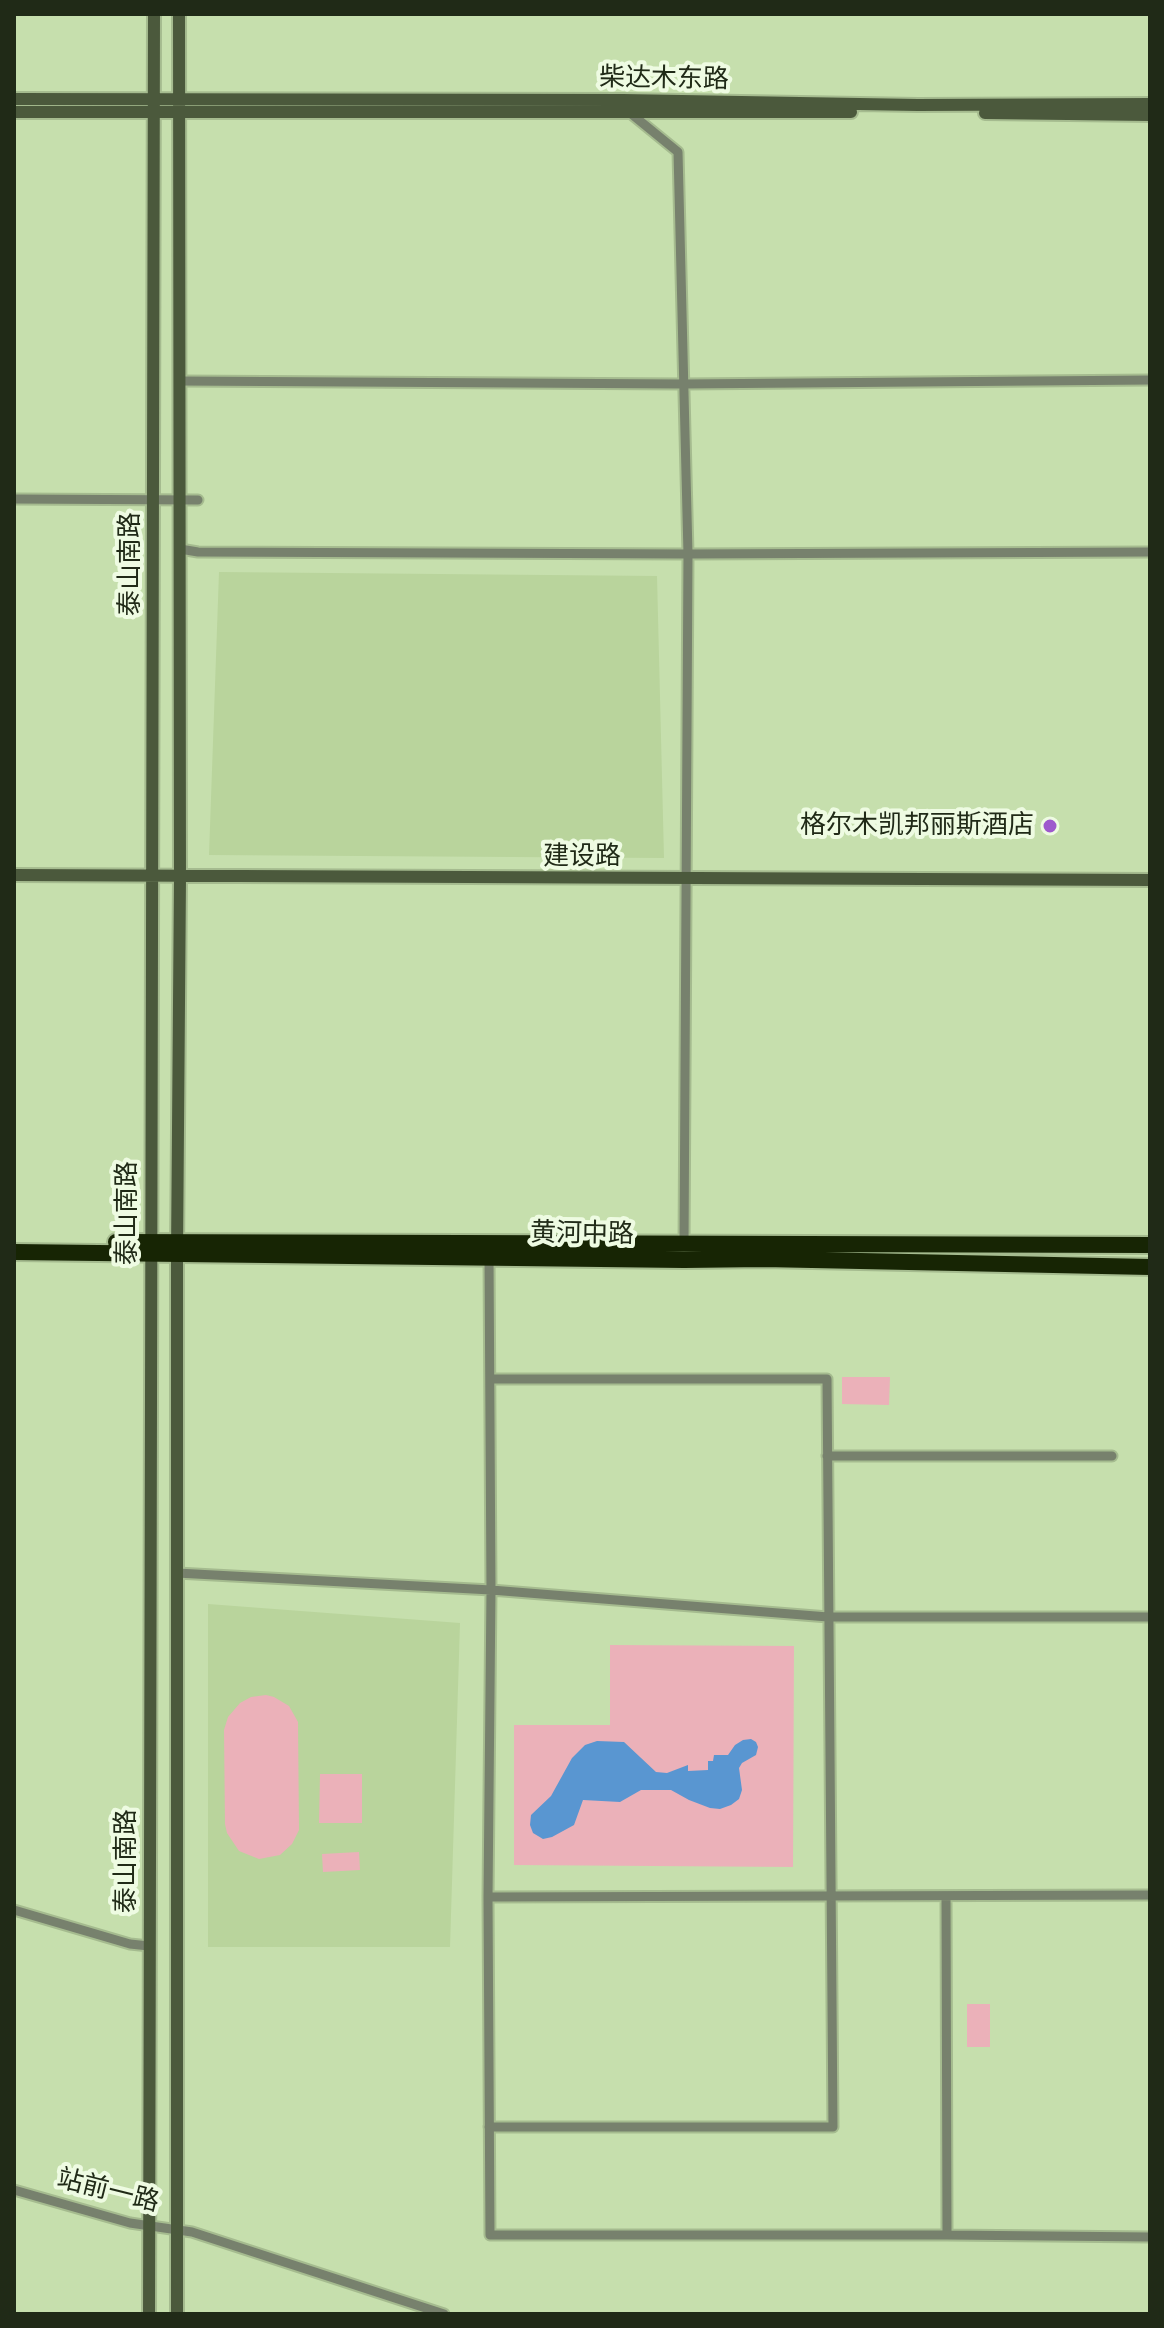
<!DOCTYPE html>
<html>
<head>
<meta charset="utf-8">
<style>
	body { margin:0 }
	#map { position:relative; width:1164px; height:2328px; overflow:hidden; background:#c6dfad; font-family:"Libre Baskerville",serif }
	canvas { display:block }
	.frame { position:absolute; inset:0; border:16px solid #202a17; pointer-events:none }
</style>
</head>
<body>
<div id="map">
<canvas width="1164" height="2328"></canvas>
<div class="frame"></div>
</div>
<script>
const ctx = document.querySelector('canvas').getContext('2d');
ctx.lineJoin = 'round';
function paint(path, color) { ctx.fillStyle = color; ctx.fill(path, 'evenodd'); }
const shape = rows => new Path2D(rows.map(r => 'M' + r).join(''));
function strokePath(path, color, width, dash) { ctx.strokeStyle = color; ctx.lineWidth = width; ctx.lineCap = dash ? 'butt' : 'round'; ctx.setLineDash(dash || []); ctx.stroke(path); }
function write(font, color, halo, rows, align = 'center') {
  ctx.font = font + ' "Libre Baskerville","Noto Sans SC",serif'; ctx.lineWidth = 8; ctx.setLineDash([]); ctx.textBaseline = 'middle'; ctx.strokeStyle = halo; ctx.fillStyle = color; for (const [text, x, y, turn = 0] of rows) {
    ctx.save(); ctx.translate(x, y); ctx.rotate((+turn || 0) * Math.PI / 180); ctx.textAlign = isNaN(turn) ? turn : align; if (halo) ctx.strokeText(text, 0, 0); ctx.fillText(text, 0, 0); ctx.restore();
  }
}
paint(shape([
	[219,572,657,576,664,858,209,855],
	[208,1604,460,1623,450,1947,208,1947]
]), '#b9d49c');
paint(shape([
	[842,1377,890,1377,889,1405,842,1404],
	[610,1645,794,1646,793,1867,514,1865,514,1725,610,1725],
	[266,1695,274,1697,289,1706,298,1722,299,1830,292,1844,280,1855,259,1859,239,1851,227,1833,225,1824,224,1730,228,1717,240,1703,251,1697],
	[320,1774,362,1774,362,1823,319,1823],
	[359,1852,360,1870,323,1872,322,1854],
	[967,2004,990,2004,990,2047,967,2047]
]), '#ebb1b9');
paint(shape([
	[751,1739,756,1742,758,1747,756,1755,742,1763,739,1768,742,1790,739,1799,731,1805,720,1809,710,1808,689,1800,671,1790,641,1790,620,1802,583,1800,574,1825,552,1837,543,1839,533,1833,530,1825,531,1815,551,1796,572,1758,585,1745,597,1741,624,1742,656,1772,667,1773,688,1765,688,1771,708,1770,708,1761,713,1761,714,1755,728,1755,735,1745,743,1740]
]), '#5996d1');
const street = shape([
	[629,112,678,152,688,554,684,1245],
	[180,381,684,384,1150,380],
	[14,499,198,500],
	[180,549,198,552,688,554,1150,552],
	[489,1257,491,1590,488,1897,490,2235,947,2235,1150,2237],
	[827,1456,1112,1456],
	[177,1573,491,1590,828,1617,1150,1617],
	[946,1896,947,2235],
	[488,1897,1150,1895],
	[14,1910,130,1944,149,1946],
	[489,2127,833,2127,827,1379,490,1379],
	[14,2190,130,2223,192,2232,444,2314]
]);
const secondary = shape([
	[14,99,623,100,918,105,1150,104],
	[14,112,851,112],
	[985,113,1150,115],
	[14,875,1150,880],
	[149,2314,154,14],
	[177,2314,177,1254,180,877,179,14]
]);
const highway = shape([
	[116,1242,1150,1245],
	[14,1252,684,1260,764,1259,1150,1267]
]);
strokePath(street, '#a5bb8f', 13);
strokePath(secondary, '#a5bb8f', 16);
strokePath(highway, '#a5bb8f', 20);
strokePath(street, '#77816d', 9);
strokePath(secondary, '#4b593c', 12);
strokePath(highway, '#172504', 16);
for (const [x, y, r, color] of [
	[1050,826,8,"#9e59cd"]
]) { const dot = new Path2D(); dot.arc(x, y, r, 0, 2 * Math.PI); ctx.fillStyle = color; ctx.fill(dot); strokePath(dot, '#eefbe2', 3); }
write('26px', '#202a17', '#eefbe2', [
	["柴达木东路",664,79,1],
	["泰山南路",131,564,-90],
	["建设路",582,857],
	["泰山南路",128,1213,-90],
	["黄河中路",582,1234,1],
	["泰山南路",127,1861,-90],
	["站前一路",108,2191,14]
]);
write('26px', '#202a17', '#eefbe2', [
	["格尔木凯邦丽斯酒店",1034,826]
], 'right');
</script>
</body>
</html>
